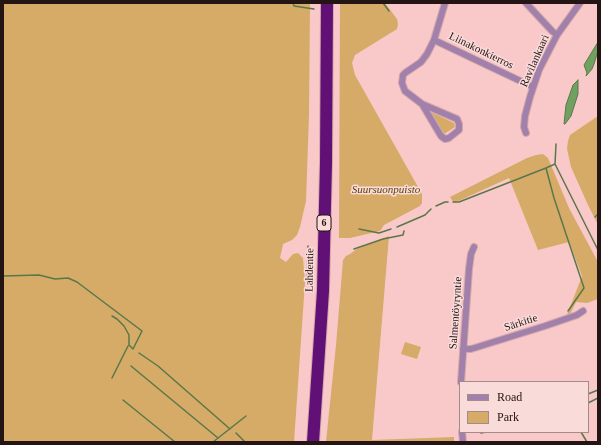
<!DOCTYPE html>
<html>
<head>
<meta charset="utf-8">
<style>
	body { margin:0 }
	#map { position:relative; width:601px; height:445px; overflow:hidden; background:#f9c8c8; font-family:"Times New Roman",serif }
	canvas { display:block }
	.frame { position:absolute; inset:0; border:4px solid #251414; pointer-events:none }
	.legend { position:absolute; left:459px; top:381px; width:130px; height:52px; box-sizing:border-box; background:#f9dbda; border:1px solid #a48b8b; margin:0; padding:5px 7px; list-style:none; font-size:12px; color:#251414 }
	.legend li { display:flex; align-items:center; gap:8px; height:20px }
	.legend b { width:20px; border:1px solid #a48b8b }
</style>
</head>
<body>
<div id="map">
<canvas width="601" height="445"></canvas>
<div class="frame"></div>
<ul class="legend">
<li><b style="height:5px;background:#a280ac"></b>Road</li>
<li><b style="height:11px;background:#d6ab67"></b>Park</li>
</ul>
</div>
<script>
const ctx = document.querySelector('canvas').getContext('2d');
ctx.lineJoin = 'round';
function paint(path, color) { ctx.fillStyle = color; ctx.fill(path, 'evenodd'); }
const shape = rows => new Path2D(rows.map(r => 'M' + r).join(''));
function strokePath(path, color, width, dash) { ctx.strokeStyle = color; ctx.lineWidth = width; ctx.lineCap = dash ? 'butt' : 'round'; ctx.setLineDash(dash || []); ctx.stroke(path); }
function write(font, color, halo, rows, align = 'center') {
  ctx.font = font + ' "Times New Roman",serif'; ctx.lineWidth = 3; ctx.setLineDash([]); ctx.textBaseline = 'middle'; ctx.strokeStyle = halo; ctx.fillStyle = color; for (const [text, x, y, turn = 0] of rows) {
    ctx.save(); ctx.translate(x, y); ctx.rotate((+turn || 0) * Math.PI / 180); ctx.textAlign = isNaN(turn) ? turn : align; if (halo) ctx.strokeText(text, 0, 0); ctx.fillText(text, 0, 0); ctx.restore();
  }
}
paint(shape([
	[3,3,310,3,309,115,306,201,300,227,297,235,292,240,283,244,280,258,286,262,293,254,298,253,303,258,305,282,294,442,3,442],
	[340,3,385,3,397,19,398,24,397,29,355,55,352,63,355,75,422,194,422,203,420,206,384,225,380,231,350,238,339,238],
	[431,112,454,123,455,127,444,134],
	[598,116,598,225,588,205,571,167,567,149,568,141,570,135],
	[543,154,548,158,569,208,598,262,598,299,587,303,576,302,570,314,567,315,582,276,569,242,538,250,509,178,454,203,450,197,527,158,536,155],
	[389,236,372,440,454,437,454,442,326,442,336,345,343,260,346,256,350,254,357,249],
	[405,342,421,347,417,359,401,354]
]), '#d6ab67');
const water = shape([
	[598,42,598,51,594,64,592,69,586,76,587,73,584,65,598,42],
	[578,80,578,94,571,116,565,124,564,124,566,105,573,85,578,80]
]);
paint(water, '#71a161');
strokePath(water, '#5a774a', 1);
strokePath(shape([
	[293,3,294,6,314,9],
	[383,3,389,11],
	[556,144,555,164,598,250],
	[555,164,546,168,554,198,584,288,568,311],
	[453,202,459,202,546,168],
	[436,206,445,202,448,202],
	[595,217,598,214],
	[397,227,425,215,431,209],
	[359,229,379,233,391,229],
	[354,249,383,239,403,235,404,231],
	[3,276,39,275,55,279,68,278,77,282,142,331,133,349,129,345,129,335,124,326,117,319,112,316],
	[307,282,308,246],
	[139,353,158,366,230,429],
	[131,366,218,438],
	[112,378,128,346],
	[588,394,598,390],
	[123,400,175,442],
	[588,403,598,398],
	[581,432,587,442],
	[236,433,245,442],
	[481,433,486,432],
	[213,442,246,416]
]), '#5a774a', 1.5);
const street = shape([
	[526,3,552,31,557,35],
	[434,40,533,87],
	[422,104,457,119,459,124,459,130,449,138,445,139,441,136,422,104,405,91,402,83,403,75,405,73,421,62,427,54,434,40,445,3],
	[526,133,524,127,525,116,530,97,539,70,557,35,580,3],
	[463,349,471,349,545,326,577,315,583,311],
	[461,382,469,269,471,254,474,247],
	[462,432,463,442]
]);
const highway = shape([
	[313,442,323,291,326,163,327,3]
]);
strokePath(street, '#d3a8a8', 8);
strokePath(highway, '#d3a8a8', 14);
strokePath(street, '#a280ac', 6);
strokePath(highway, '#611076', 12);
for (const [x, y, w] of [
	[324,223,14]
]) { const box = new Path2D(); box.roundRect(x - w / 2, y - 8, w, 16, 3); ctx.fillStyle = '#f9dbda'; ctx.fill(box); strokePath(box, '#251414', 1); }
write('bold 10px', '#251414', null, [
	["6",324,223]
]);
write('11px', '#251414', '#f9dbda', [
	["Liinakonkierros",481,51,26],
	["Ravilankaari",535,61,-66],
	["Lahdentie",310,270,-89],
	["Salmentöyryntie",456,313,-86],
	["Särkitie",521,323,-18]
]);
write('italic 11px', '#5d3f02', '#f9dbda', [
	["Suursuonpuisto",386,190]
]);
</script>
</body>
</html>
